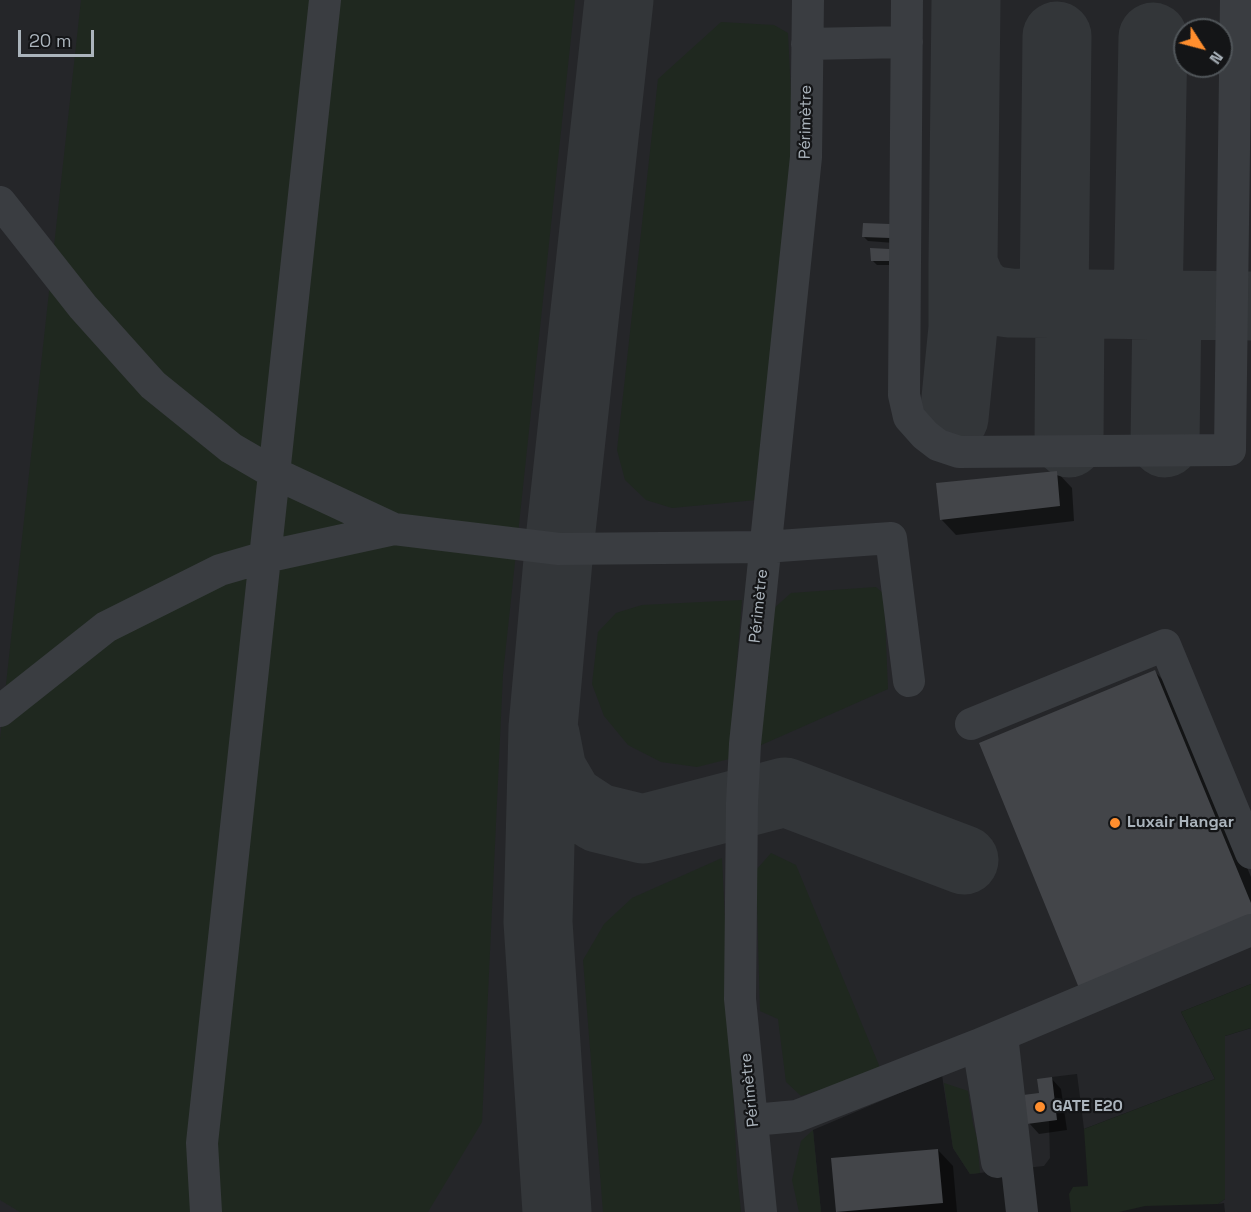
<!DOCTYPE html>
<html>
<head>
<meta charset="utf-8">
<style>
	body { margin:0 }
	#map { position:relative; width:1251px; height:1212px; overflow:hidden; background:#191a1c; font-family:"Space Grotesk",sans-serif }
	canvas { display:block }
	.north { position:absolute; left:1173px; top:18px; width:60px; height:60px; box-sizing:border-box; background:#141517; border:2px solid #505559; border-radius:50%; rotate:126deg; font-size:16px; font-weight:700; line-height:24px; text-align:center; color:#abb4bc }
	.north::after { content:''; display:block; margin:auto; width:21px; height:27px; background:#ff8e2e; clip-path:polygon(50% 0,100% 100%,50% 72%,0 100%) }
	.scale { position:absolute; left:18px; top:30px; width:76px; height:27px; box-sizing:border-box; border:3px solid #abb4bc; border-top:0; padding-left:8px; font-size:18px; line-height:21px; white-space:nowrap; color:#abb4bc; -webkit-text-stroke:4px #141517; paint-order:stroke }
</style>
</head>
<body>
<div id="map">
<canvas width="1251" height="1212"></canvas>
<div class="north">N</div>
<div class="scale">20 m</div>
</div>
<script>
const ctx = document.querySelector('canvas').getContext('2d');
ctx.lineJoin = 'round';
function paint(path, color) { ctx.fillStyle = color; ctx.fill(path, 'evenodd'); }
const shape = rows => new Path2D(rows.map(r => 'M' + r).join(''));
function strokePath(path, color, width, dash) { ctx.strokeStyle = color; ctx.lineWidth = width; ctx.lineCap = dash ? 'butt' : 'round'; ctx.setLineDash(dash || []); ctx.stroke(path); }
function write(font, color, halo, rows, align = 'center') {
  ctx.font = font + ' "Space Grotesk",sans-serif'; ctx.lineWidth = 4.5; ctx.setLineDash([]); ctx.textBaseline = 'middle'; ctx.strokeStyle = halo; ctx.fillStyle = color; for (const [text, x, y, turn = 0] of rows) {
    ctx.save(); ctx.translate(x, y); ctx.rotate((+turn || 0) * Math.PI / 180); ctx.textAlign = isNaN(turn) ? turn : align; if (halo) ctx.strokeText(text, 0, 0); ctx.fillText(text, 0, 0); ctx.restore();
  }
}
paint(shape([
	[0,0,1251,0,1251,984,1181,1012,1215,1079,1084,1129,1077,1074,1052,1077,1057,1120,1049,1121,1050,1158,1044,1166,970,1174,953,1148,942,1075,813,1130,821,1212,0,1212],
	[1185,30,1221,30,1221,66,1185,66],
	[1251,1028,1251,1212,1225,1212,1224,1203,1218,1204,1225,1199,1225,1036]
]), '#252629');
paint(shape([
	[81,0,575,0,503,674,482,1122,428,1212,20,1212,0,1200,0,739],
	[721,22,774,25,788,33,793,136,756,500,672,508,646,500,625,480,617,450,658,79],
	[876,587,884,594,888,689,759,746,773,609,791,593],
	[742,600,729,759,697,767,661,762,628,745,604,716,592,684,598,632,616,613,642,605],
	[771,853,796,865,881,1070,801,1096,786,1082,778,1019,760,1011,756,870],
	[722,858,737,1173,741,1212,603,1212,583,960,604,924,632,898],
	[1251,984,1251,1028,1225,1036,1225,1199,1218,1204,1145,1206,1119,1212,1071,1212,1069,1194,1073,1187,1088,1186,1084,1129,1215,1079,1181,1012],
	[944,1083,968,1091,973,1124,977,1138,980,1173,970,1174,953,1148],
	[813,1130,821,1212,799,1212,792,1180,801,1141]
]), '#1f281f');
paint(shape([
	[889,225,894,243,868,241,863,236],
	[890,250,894,265,877,265,872,260],
	[1057,472,1072,488,1074,521,956,535,941,519],
	[1155,672,1175,692,1251,877,1251,946],
	[1051,1078,1061,1089,1067,1130,1039,1134,1029,1123],
	[938,1150,953,1166,957,1212,837,1212,833,1159]
]), '#0007');
strokePath(shape([
	[966,0,963,264,971,283,982,295,995,301,1010,303,1251,306],
	[1054,305,1057,36],
	[1148,306,1153,37],
	[954,418,963,328,963,264],
	[1069,443,1070,305],
	[1165,443,1167,306],
	[545,734,552,770,569,799,598,818,643,829,785,792,964,860],
	[557,1212,538,922,543,727,559,549,619,0]
]), '#333639', 69);
paint(shape([
	[863,223,890,224,890,238,862,237],
	[870,248,890,249,890,261,871,261],
	[1057,471,1060,506,940,520,936,483],
	[1155,670,1251,903,1251,917,1079,988,979,743],
	[1052,1077,1057,1120,1027,1124,1023,1095,1039,1093,1037,1079],
	[938,1149,943,1203,836,1212,831,1158]
]), '#434549');
strokePath(shape([
	[907,0,904,395,909,417,925,435,938,445,959,452,1230,450,1236,0],
	[807,44,907,42],
	[0,202,83,307,153,385,231,448,274,473,394,529,559,549,765,547,891,538,909,681],
	[0,711,106,627,220,570,265,557,394,529],
	[971,724,1165,645,1251,853],
	[1002,1035,1022,1212],
	[978,1045,997,1162],
	[753,1120,797,1116,978,1045,1251,930],
	[206,1212,202,1143,325,0],
	[761,1212,740,999,742,803,745,744,806,157,808,0]
]), '#3a3d41', 32);
for (const [x, y, r, color] of [
	[1115,823,6,"#ff8e2e"],
	[1040,1107,6,"#ff8e2e"]
]) { const dot = new Path2D(); dot.arc(x, y, r, 0, 2 * Math.PI); ctx.fillStyle = color; ctx.fill(dot); strokePath(dot, '#141517', 2); }
write('16px', '#abb4bc', '#141517', [
	["Périmètre",806,122,-89],
	["Périmètre",759,606,-84],
	["Périmètre",750,1090,-96]
]);
write('bold 16px', '#abb4bc', '#141517', [
	["Luxair Hangar",1127,823],
	["GATE E20",1052,1107]
], 'left');
</script>
</body>
</html>
